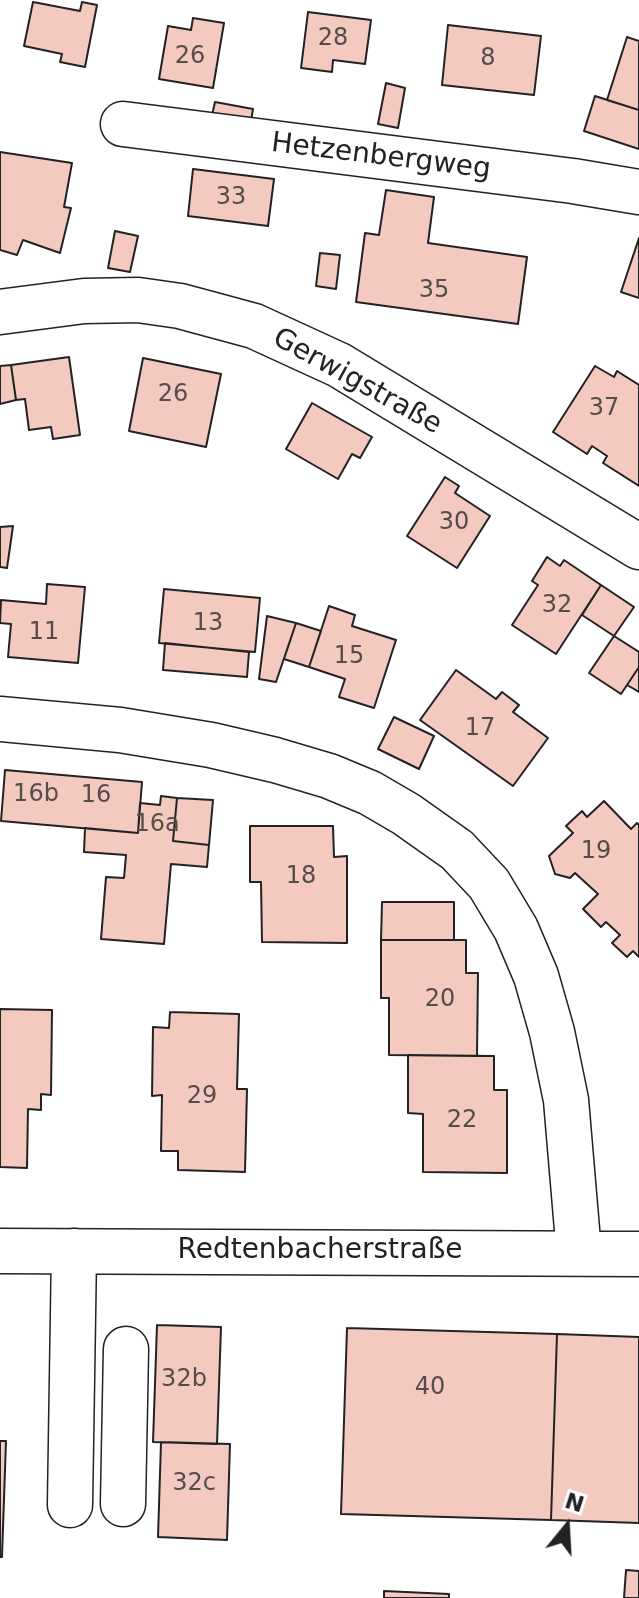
<!DOCTYPE html>
<html>
<head>
<meta charset="utf-8">
<style>
	body { margin:0 }
	#map { position:relative; width:639px; height:1598px; overflow:hidden; background:#fff; font-family:"DejaVu Sans",sans-serif }
	canvas { display:block }
	.north { position:absolute; left:527px; top:1486px; width:80px; height:80px; -webkit-text-stroke:6px #fff; paint-order:stroke; rotate:18deg; font-size:22px; font-weight:700; line-height:32px; text-align:center; color:#222 }
	.north::after { content:''; display:block; margin:auto; width:28px; height:36px; background:#222; clip-path:polygon(50% 0,100% 100%,50% 72%,0 100%) }
</style>
</head>
<body>
<div id="map">
<canvas width="639" height="1598"></canvas>
<div class="north">N</div>
</div>
<script>
const ctx = document.querySelector('canvas').getContext('2d');
ctx.lineJoin = 'round';
function paint(path, color) { ctx.fillStyle = color; ctx.fill(path, 'evenodd'); }
const shape = rows => new Path2D(rows.map(r => 'M' + r).join(''));
function strokePath(path, color, width, dash) { ctx.strokeStyle = color; ctx.lineWidth = width; ctx.lineCap = dash ? 'butt' : 'round'; ctx.setLineDash(dash || []); ctx.stroke(path); }
function write(font, color, halo, rows, align = 'center') {
  ctx.font = font + ' "DejaVu Sans",sans-serif'; ctx.lineWidth = 6; ctx.setLineDash([]); ctx.textBaseline = 'middle'; ctx.strokeStyle = halo; ctx.fillStyle = color; for (const [text, x, y, turn = 0] of rows) {
    ctx.save(); ctx.translate(x, y); ctx.rotate((+turn || 0) * Math.PI / 180); ctx.textAlign = isNaN(turn) ? turn : align; if (halo) ctx.strokeText(text, 0, 0); ctx.fillText(text, 0, 0); ctx.restore();
  }
}
const building = shape([
	[33,2,80,11,82,2,97,5,85,67,60,62,62,54,24,46,33,2],
	[308,12,371,20,365,64,333,60,332,72,301,68,308,12],
	[193,18,224,23,213,88,159,79,168,26,191,30,193,18],
	[448,25,541,36,534,95,442,85,448,25],
	[627,37,639,41,639,110,607,100,627,37],
	[386,83,405,88,398,128,378,124,386,83],
	[595,96,639,110,639,149,584,131,595,96],
	[215,102,253,109,250,127,211,120,215,102],
	[0,152,72,163,64,207,71,208,60,253,23,240,17,255,0,250,0,152],
	[193,169,274,179,268,226,188,216,193,169],
	[386,190,434,197,428,243,527,257,518,324,356,302,365,233,379,235,386,190],
	[115,231,138,236,130,272,108,268,115,231],
	[639,238,639,298,621,292,639,238],
	[320,253,340,255,336,289,316,286,320,253],
	[69,357,80,435,53,439,51,427,29,430,25,399,16,400,11,365,69,357],
	[143,358,221,374,206,447,129,431,143,358],
	[11,365,16,400,0,404,0,366,11,365],
	[595,366,614,377,617,371,639,385,639,486,603,463,607,456,592,446,587,454,553,432,595,366],
	[312,403,372,437,360,458,352,454,338,479,286,449,312,403],
	[445,477,459,486,455,493,490,516,457,568,407,536,445,477],
	[13,526,7,568,0,567,0,527,13,526],
	[547,557,560,566,564,560,601,585,556,654,512,625,538,585,532,581,547,557],
	[47,584,85,587,78,663,8,657,11,624,0,623,1,600,46,604,47,584],
	[601,585,634,607,614,636,582,615,601,585],
	[164,589,260,598,255,652,159,643,164,589],
	[329,606,355,615,352,626,396,640,374,708,339,697,345,679,309,667,329,606],
	[267,616,296,623,276,682,259,679,267,616],
	[296,623,321,631,309,667,284,659,296,623],
	[614,636,639,652,639,667,621,694,589,673,614,636],
	[165,643,249,652,247,677,163,670,165,643],
	[639,667,639,692,627,685,639,667],
	[456,670,496,699,502,692,519,705,513,712,548,738,513,786,420,720,456,670],
	[394,717,434,736,419,769,378,749,394,717],
	[5,770,142,782,138,833,1,821,5,770],
	[161,796,177,798,173,841,209,845,207,867,171,864,164,944,101,939,106,877,124,878,126,855,84,852,85,828,138,833,140,803,160,805,161,796],
	[177,798,213,800,209,845,173,841,177,798],
	[604,801,631,829,637,823,639,825,639,957,633,951,627,957,612,943,620,935,606,922,601,927,583,909,598,894,575,873,570,878,555,874,549,856,573,833,566,826,582,811,587,817,604,801],
	[250,826,333,826,334,857,347,856,347,943,262,942,261,882,250,882,250,826],
	[382,902,454,902,454,940,381,940,382,902],
	[381,940,466,940,466,973,478,973,477,1056,389,1055,389,998,381,998,381,940],
	[0,1009,52,1010,51,1095,41,1094,41,1110,28,1109,27,1168,0,1167,0,1009],
	[170,1012,239,1014,237,1089,247,1089,245,1172,178,1170,178,1151,161,1151,162,1095,152,1096,153,1027,169,1028,170,1012],
	[408,1055,494,1056,494,1090,507,1090,507,1173,423,1172,423,1114,408,1113,408,1055],
	[157,1325,221,1327,217,1444,153,1442,157,1325],
	[347,1328,557,1334,551,1520,341,1514,347,1328],
	[557,1334,639,1337,639,1523,551,1520,557,1334],
	[0,1441,6,1441,2,1557,0,1557,0,1441],
	[161,1442,230,1444,227,1540,158,1537,161,1442],
	[626,1570,639,1571,639,1598,624,1598,626,1570],
	[384,1591,449,1594,449,1598,384,1598,384,1591]
]);
paint(building, '#f3c9c0');
strokePath(building, '#222', 2);
const minor = shape([
	[123,124,573,181,639,192],
	[0,312,84,301,138,300,180,306,254,326,339,365,639,547],
	[0,719,120,730,211,745,275,760,329,776,370,793,406,814,457,850,489,884,516,929,536,976,552,1032,566,1100,579,1253],
	[0,1251,639,1254],
	[123,1504,126,1349],
	[70,1505,74,1251]
]);
strokePath(minor, '#222', 47);
strokePath(minor, '#fff', 44);
write('24px', '#564c4a', null, [
	["28",333,39],
	["26",190,57],
	["8",488,59],
	["33",231,198],
	["35",434,291],
	["26",173,395],
	["37",604,409],
	["30",454,523],
	["32",557,606],
	["13",208,624],
	["11",44,633],
	["15",349,657],
	["17",480,729],
	["16b",36,795],
	["16",96,796],
	["16a",157,825],
	["19",596,852],
	["18",301,877],
	["20",440,1000],
	["29",202,1097],
	["22",462,1121],
	["32b",184,1380],
	["40",430,1388],
	["32c",194,1484]
]);
write('28px', '#222', '#fff', [
	["Hetzenbergweg",381,157,7],
	["Gerwigstraße",357,382,29],
	["Redtenbacherstraße",320,1251]
]);
</script>
</body>
</html>
